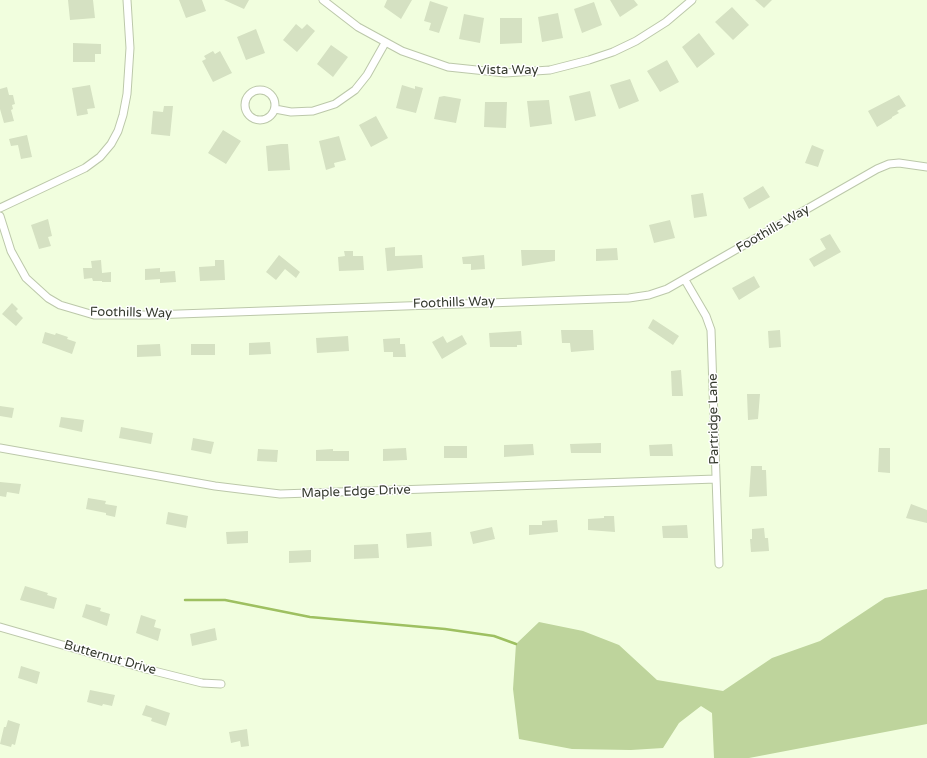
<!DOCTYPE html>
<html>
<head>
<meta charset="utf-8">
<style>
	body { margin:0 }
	canvas { display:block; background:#f1fede }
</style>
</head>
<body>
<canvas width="927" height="758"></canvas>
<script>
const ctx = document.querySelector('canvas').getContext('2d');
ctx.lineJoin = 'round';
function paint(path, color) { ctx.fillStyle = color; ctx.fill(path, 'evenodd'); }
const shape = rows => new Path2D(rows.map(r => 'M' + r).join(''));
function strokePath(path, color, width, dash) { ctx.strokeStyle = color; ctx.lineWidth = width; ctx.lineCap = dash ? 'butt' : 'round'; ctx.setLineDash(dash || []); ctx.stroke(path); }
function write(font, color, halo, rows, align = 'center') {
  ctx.font = font + ' "Varela Round",sans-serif'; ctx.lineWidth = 3; ctx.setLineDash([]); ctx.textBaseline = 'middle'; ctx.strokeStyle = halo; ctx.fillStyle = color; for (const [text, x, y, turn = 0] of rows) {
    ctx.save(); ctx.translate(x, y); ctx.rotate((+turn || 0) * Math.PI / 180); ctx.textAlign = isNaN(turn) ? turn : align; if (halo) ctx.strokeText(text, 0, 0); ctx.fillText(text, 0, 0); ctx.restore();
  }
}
paint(shape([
	[927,589,927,724,749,758,714,758,712,713,701,706,679,723,663,748,631,750,572,749,519,739,513,689,516,644,539,622,583,631,619,645,657,680,723,691,772,658,820,641,885,598]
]), '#bed49c');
strokePath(shape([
	[185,600,225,600,310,617,445,629,494,636,516,644]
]), '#9ec061', 2.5);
paint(shape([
	[68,0,93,0,95,18,70,20],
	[179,0,202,0,206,11,186,18],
	[224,0,249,0,244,9],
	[387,0,412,0,401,19,384,7],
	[610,0,634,0,638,5,620,17],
	[755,0,772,0,764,8],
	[430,1,448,7,439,33,429,30,431,23,424,21],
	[594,2,602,25,582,33,574,9],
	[732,7,749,25,733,40,715,22],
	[558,13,563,38,542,42,538,17],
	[464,14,484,18,480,43,459,39],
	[500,18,522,18,522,43,500,44],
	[296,24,302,29,307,24,315,31,297,52,283,40],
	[256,29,265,53,246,60,237,37],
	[699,33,715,54,697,68,682,47],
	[73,43,101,44,101,54,95,54,95,62,73,62],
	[331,45,348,57,333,77,317,64],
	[213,51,215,54,220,51,232,73,213,82,202,61,206,59,204,56],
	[667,60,679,82,660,92,647,71],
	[630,79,639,101,619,109,610,85],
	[90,85,95,108,87,109,88,114,77,116,72,88],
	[402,85,415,89,415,86,423,88,416,113,396,108],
	[7,87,9,95,13,95,15,104,12,105,13,109,11,110,14,121,4,123,0,109,0,89],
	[590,91,596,116,575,121,569,96],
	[899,95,906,106,897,111,899,113,892,117,892,118,877,127,868,111],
	[444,96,461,99,456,123,434,119,439,97],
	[549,100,552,124,530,127,527,101],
	[485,102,507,102,506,128,484,127],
	[164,106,173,106,170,136,151,134,153,111,163,112],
	[376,116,388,138,371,147,359,125],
	[223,130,241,141,226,164,208,153],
	[27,135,32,157,21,159,18,145,11,146,9,139],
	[339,136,346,160,334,163,335,167,326,170,319,141],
	[281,144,288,144,290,170,268,171,266,146],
	[812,145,824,150,818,167,805,163],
	[763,186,770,197,749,209,743,198],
	[703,193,707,216,694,218,691,195],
	[48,219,52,236,48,237,51,246,39,249,31,225],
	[670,220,675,238,654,243,649,225],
	[830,234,841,252,814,267,809,259,826,249,820,239],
	[395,247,395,256,422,255,423,268,387,271,385,248],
	[617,248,618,260,596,261,596,249],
	[521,250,555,250,555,261,522,266],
	[344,251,353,251,353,256,363,256,364,270,339,271,338,257,345,256],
	[279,255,300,272,296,278,285,269,276,280,266,272],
	[484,255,485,269,471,270,471,264,463,264,462,257],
	[101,260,102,273,111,272,111,282,102,282,102,281,93,281,92,278,84,279,83,268,92,268,91,261],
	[215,260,224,260,225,280,200,281,199,267,215,266],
	[160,268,160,272,175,271,176,282,160,283,160,279,145,280,145,269],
	[754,276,760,287,739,300,732,288],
	[12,303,18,309,16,311,23,318,16,326,2,314],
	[653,319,679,336,673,345,648,328],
	[561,330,593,330,594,350,571,352,570,343,562,343],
	[780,330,781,347,769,348,768,331],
	[521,331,522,345,517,345,517,347,490,347,489,333],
	[45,332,55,335,56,333,68,337,67,339,76,342,72,354,42,343],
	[462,335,467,344,442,359,432,342,443,336,447,343],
	[348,336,349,351,317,353,316,338],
	[400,338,400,344,405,344,406,357,393,357,393,352,384,352,383,339],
	[270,342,271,354,249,355,249,343],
	[160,344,161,356,137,357,137,345],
	[191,344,215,344,215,355,191,355],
	[681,370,683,396,672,396,671,371],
	[747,394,760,394,758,419,748,420],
	[0,406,14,408,12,418,0,416],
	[61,417,84,420,82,432,59,427],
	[121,427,153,433,151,444,119,438],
	[193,438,214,442,211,454,191,450],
	[601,443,601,453,571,453,570,444],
	[533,444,534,455,504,457,504,445],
	[672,444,673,456,650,456,649,445],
	[444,446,467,446,467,458,444,458],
	[406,448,407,460,383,461,383,449],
	[879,448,890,448,890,473,878,472],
	[258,449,278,450,277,462,257,461],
	[333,449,333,451,349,451,349,461,316,461,316,450],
	[751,466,762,466,762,470,766,470,767,496,749,497],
	[0,482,21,484,19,494,7,492,6,497,0,496],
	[88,498,106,501,105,504,117,506,115,517,106,515,106,513,86,509],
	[911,504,927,510,927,523,906,518],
	[168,512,188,516,186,528,166,524],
	[604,516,614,516,615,532,588,530,588,519,604,518],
	[557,520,558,532,529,535,529,525,542,525,542,521],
	[687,525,688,538,663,538,662,526],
	[492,527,495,539,473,544,470,532],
	[764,528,765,538,768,538,769,551,751,552,750,539,752,539,752,529],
	[248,531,248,543,227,544,226,532],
	[431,532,432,546,407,548,406,534],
	[378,544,379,558,354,559,354,545],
	[311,550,311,562,289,563,289,551],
	[25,586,48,593,47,595,57,598,54,609,20,600],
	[86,604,101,608,100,611,110,614,107,626,82,617],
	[141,615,156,620,154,627,161,629,158,641,136,633],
	[215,628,217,640,192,646,190,634],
	[21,666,40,672,37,684,18,678],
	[90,690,115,695,112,706,103,704,102,706,87,702],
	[146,705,170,713,166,726,151,721,152,718,142,715],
	[8,720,20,724,15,745,12,744,11,747,0,744,4,727,6,727],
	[247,729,249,746,241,747,240,741,231,743,229,732]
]), '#d5e1c2');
const minor = shape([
	[323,0,358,27,402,51,448,67,505,73,550,70,589,60,613,52,636,41,666,22,692,0],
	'245 105a15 15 0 1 1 30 0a15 15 0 1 1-30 0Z',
	[275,109,291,112,313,111,335,104,355,90,367,75,385,43],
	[0,208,85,168,100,157,111,144,118,131,123,115,127,94,130,48,127,0],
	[0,216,11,251,26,278,48,298,60,305,94,315,151,315,629,298,649,295,667,289,877,169,889,164,899,163,927,167],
	[685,280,706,316,711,330,719,564],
	[0,448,215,486,280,494,716,479],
	[0,627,146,669,202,683,221,684]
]);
strokePath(minor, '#bcc8aa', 9);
strokePath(minor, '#fff', 7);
write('13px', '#353a2e', '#fff', [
	["Vista Way",508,71],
	["Foothills Way",773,229,-30],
	["Foothills Way",454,303,-2],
	["Foothills Way",131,313,1],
	["Partridge Lane",714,419,-91],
	["Maple Edge Drive",356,492,-2],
	["Butternut Drive",110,658,16]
]);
</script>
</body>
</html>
